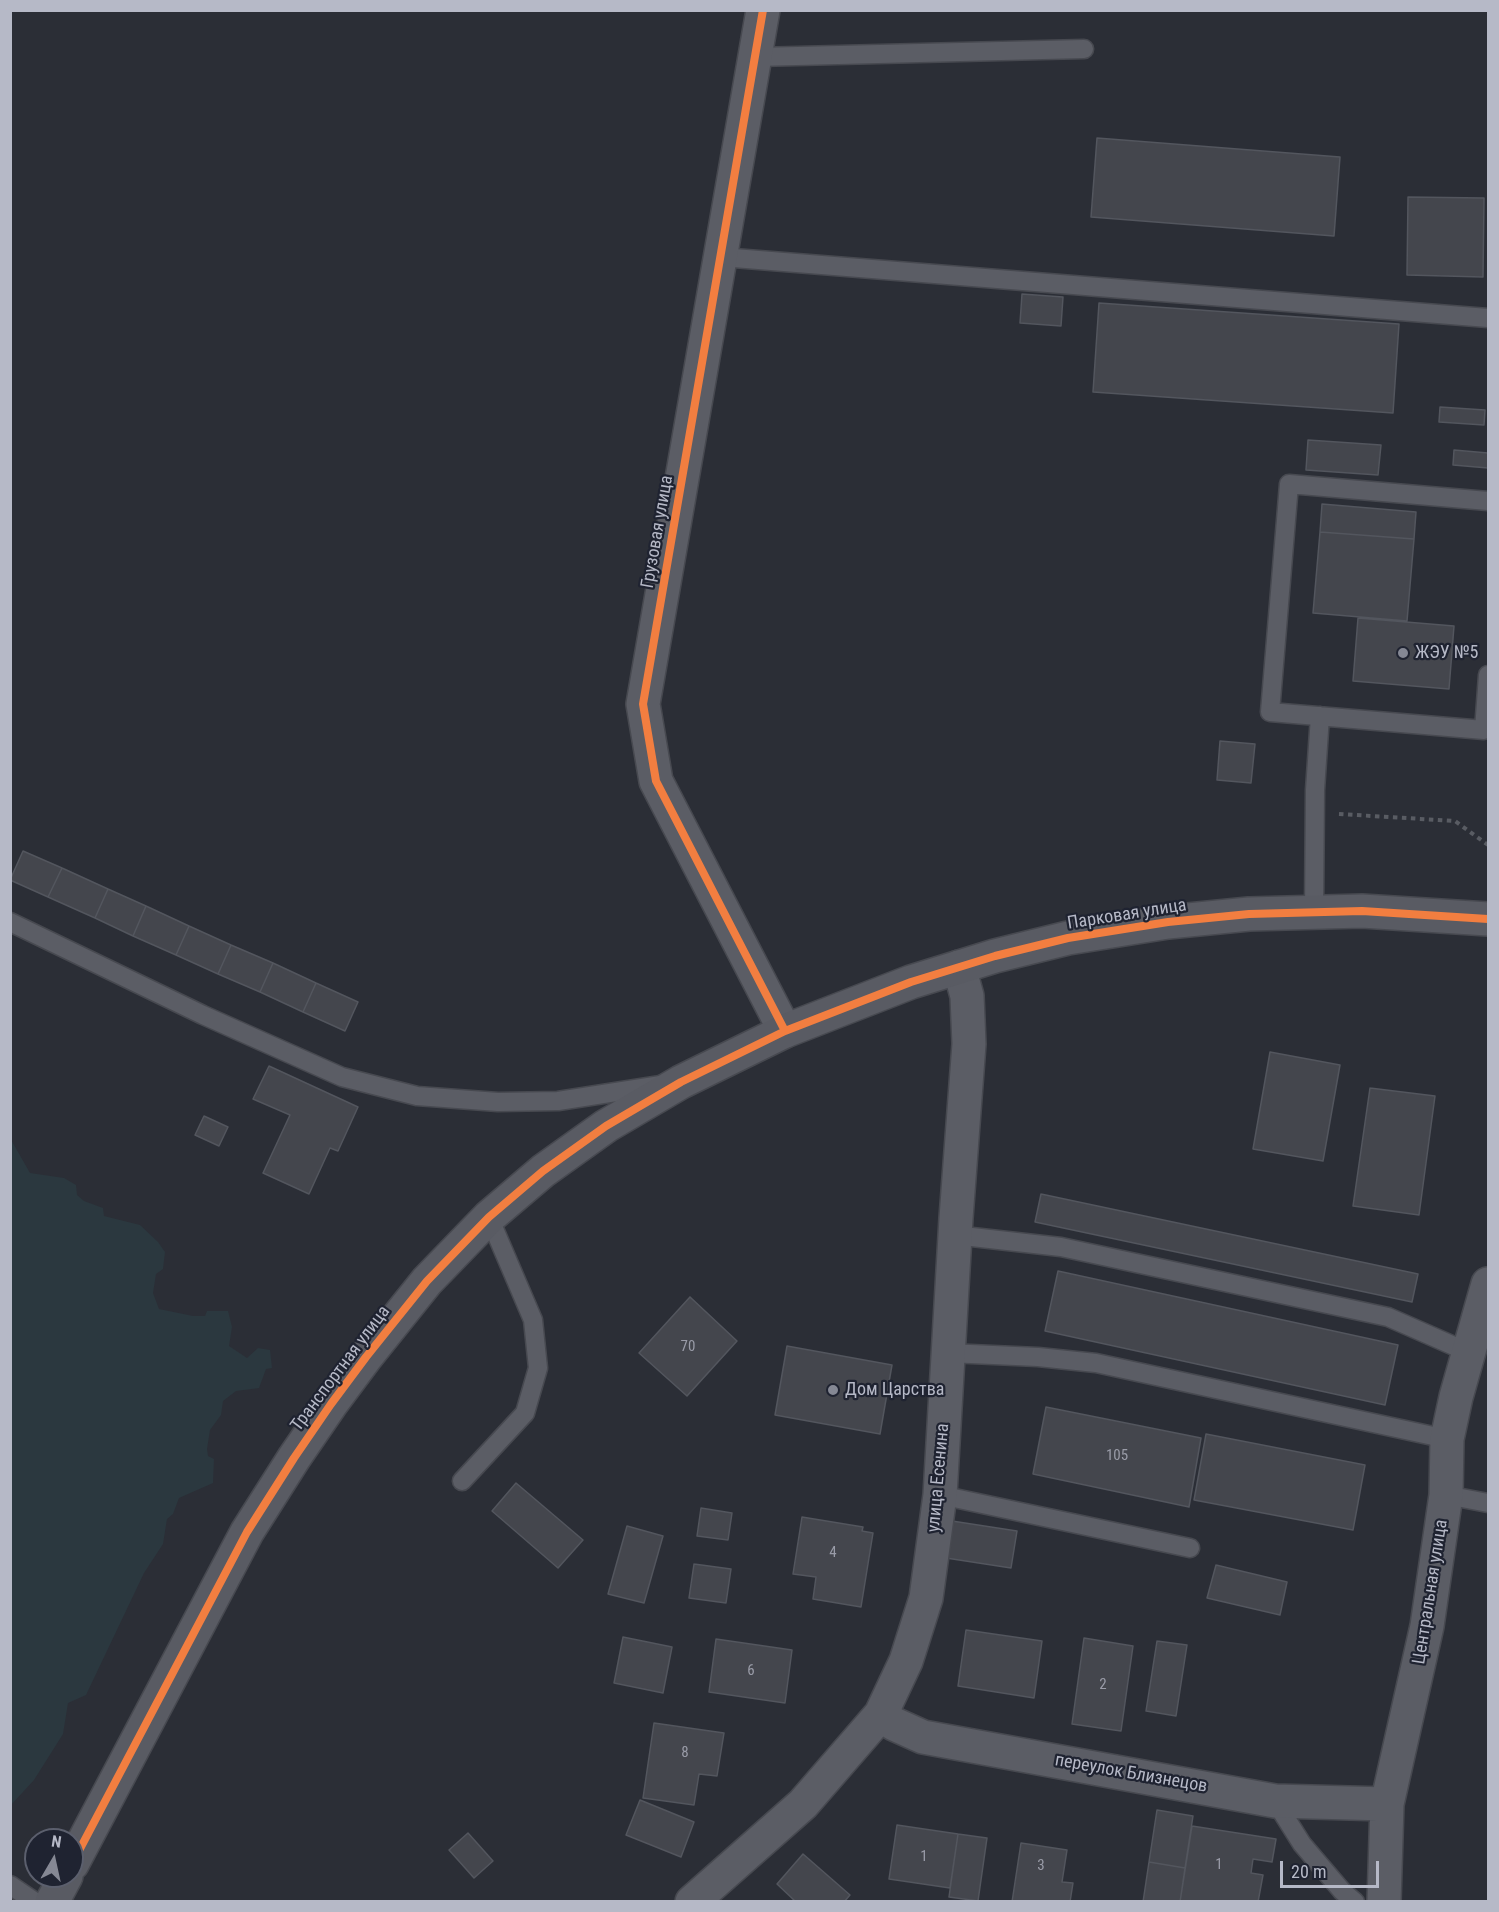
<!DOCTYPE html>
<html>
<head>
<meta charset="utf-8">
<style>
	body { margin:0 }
	#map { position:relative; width:1499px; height:1912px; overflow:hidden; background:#2b2e36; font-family:"Roboto Condensed",sans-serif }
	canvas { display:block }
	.frame { position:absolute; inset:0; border:12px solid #b6b9c7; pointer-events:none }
	.north { position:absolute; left:24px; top:1828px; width:60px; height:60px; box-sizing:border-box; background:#1f2331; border:2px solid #5b5f6d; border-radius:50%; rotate:9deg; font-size:16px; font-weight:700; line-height:24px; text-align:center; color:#b6b9c7 }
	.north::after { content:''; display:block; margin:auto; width:21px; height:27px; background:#858894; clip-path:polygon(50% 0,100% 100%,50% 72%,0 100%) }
	.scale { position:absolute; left:1280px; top:1861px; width:99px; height:27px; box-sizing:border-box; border:3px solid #b6b9c7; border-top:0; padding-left:8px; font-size:18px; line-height:21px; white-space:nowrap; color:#b6b9c7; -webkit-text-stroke:4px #1f2331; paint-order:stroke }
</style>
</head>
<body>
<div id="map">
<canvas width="1499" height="1912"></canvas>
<div class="frame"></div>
<div class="north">N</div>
<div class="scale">20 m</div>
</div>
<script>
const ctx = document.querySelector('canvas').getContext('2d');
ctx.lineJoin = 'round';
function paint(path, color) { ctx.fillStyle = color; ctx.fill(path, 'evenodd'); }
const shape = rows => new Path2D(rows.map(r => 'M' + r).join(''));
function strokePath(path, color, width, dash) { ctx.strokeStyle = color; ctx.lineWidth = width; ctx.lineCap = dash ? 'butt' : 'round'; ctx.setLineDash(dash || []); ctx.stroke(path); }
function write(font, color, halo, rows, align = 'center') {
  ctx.font = font + ' "Roboto Condensed",sans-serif'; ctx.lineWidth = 4.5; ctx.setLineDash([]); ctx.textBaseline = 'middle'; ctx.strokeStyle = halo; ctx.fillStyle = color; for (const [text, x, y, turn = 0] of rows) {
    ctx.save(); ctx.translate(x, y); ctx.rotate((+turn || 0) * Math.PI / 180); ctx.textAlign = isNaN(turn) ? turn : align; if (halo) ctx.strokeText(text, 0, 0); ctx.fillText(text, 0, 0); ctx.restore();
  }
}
paint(shape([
	[10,1138,30,1173,64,1178,76,1185,77,1195,84,1201,103,1208,104,1216,140,1225,158,1242,165,1252,163,1269,156,1274,153,1293,159,1309,193,1316,205,1316,207,1311,228,1311,232,1327,229,1346,247,1358,258,1348,270,1350,272,1368,266,1369,259,1388,236,1391,223,1401,221,1415,210,1430,207,1449,208,1456,214,1459,213,1483,179,1498,173,1514,167,1519,163,1544,144,1573,86,1695,68,1703,63,1734,34,1780,11,1805]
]), '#2b383f');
const building = shape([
	[1097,138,1340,157,1334,236,1091,217,1097,138],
	[1408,197,1484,198,1483,277,1407,275,1408,197],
	[1022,294,1063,297,1061,326,1020,323,1022,294],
	[1099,303,1399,324,1393,413,1093,392,1099,303],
	[1440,407,1485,410,1484,425,1439,422,1440,407],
	[1308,440,1381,445,1378,475,1306,470,1308,440],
	[1454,450,1488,453,1488,468,1453,465,1454,450],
	[1322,504,1416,512,1414,539,1320,532,1322,504],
	[1320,532,1414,539,1407,621,1313,613,1320,532],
	[1358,618,1454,626,1449,689,1353,681,1358,618],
	[1220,741,1255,744,1251,783,1217,780,1220,741],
	[23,851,62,868,48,897,10,880,23,851],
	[62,868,108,889,95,918,48,897,62,868],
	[108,889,146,906,133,936,95,918,108,889],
	[146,906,189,926,176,955,133,936,146,906],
	[189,926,231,945,218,974,176,955,189,926],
	[231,945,273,963,260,992,218,974,231,945],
	[273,963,316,983,303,1012,260,992,273,963],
	[316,983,358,1002,345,1031,303,1012,316,983],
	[1270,1052,1340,1065,1323,1161,1253,1149,1270,1052],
	[269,1066,358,1107,338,1151,330,1148,309,1194,263,1173,290,1115,253,1099,269,1066],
	[1370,1088,1435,1096,1419,1215,1353,1206,1370,1088],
	[204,1116,228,1127,219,1146,195,1135,204,1116],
	[1041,1194,1418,1274,1412,1302,1035,1222,1041,1194],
	[1058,1271,1398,1345,1385,1405,1045,1331,1058,1271],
	[690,1297,737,1341,687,1396,639,1353,690,1297],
	[787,1346,892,1365,880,1434,775,1415,787,1346],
	[1046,1407,1201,1438,1189,1507,1033,1474,1046,1407],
	[1206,1434,1365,1465,1353,1530,1194,1500,1206,1434],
	[516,1483,583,1540,558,1568,492,1511,516,1483],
	[701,1508,732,1513,728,1540,697,1536,701,1508],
	[802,1517,863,1527,862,1531,873,1533,861,1607,813,1599,816,1577,793,1574,802,1517],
	[952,1521,1017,1531,1011,1568,946,1558,952,1521],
	[627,1526,663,1536,644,1603,608,1594,627,1526],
	[694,1564,731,1569,726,1603,689,1598,694,1564],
	[1216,1565,1287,1582,1280,1615,1207,1598,1216,1565],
	[966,1630,1042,1641,1034,1698,958,1686,966,1630],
	[623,1637,672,1647,663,1693,614,1683,623,1637],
	[1084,1638,1133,1646,1121,1731,1072,1724,1084,1638],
	[716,1639,792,1650,785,1703,709,1692,716,1639],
	[1157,1641,1187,1645,1176,1716,1146,1711,1157,1641],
	[654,1723,724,1733,717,1776,699,1774,694,1805,643,1798,654,1723],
	[640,1800,694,1822,681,1857,626,1835,640,1800],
	[1157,1810,1193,1816,1185,1868,1149,1862,1157,1810],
	[897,1825,958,1834,950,1888,889,1879,897,1825],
	[1192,1826,1276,1839,1272,1862,1253,1859,1251,1873,1263,1875,1258,1902,1180,1902,1192,1826],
	[468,1833,493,1861,474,1878,449,1850,468,1833],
	[958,1834,987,1838,978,1901,949,1897,958,1834],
	[1021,1843,1067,1850,1062,1882,1073,1883,1070,1902,1012,1902,1021,1843],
	[803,1854,850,1895,844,1902,796,1902,777,1884,803,1854],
	[1149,1862,1185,1868,1180,1902,1143,1902,1149,1862]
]);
paint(building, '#44464d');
strokePath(building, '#53565e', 1.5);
const lane = shape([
	[756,57,1084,49],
	[721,257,1488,318],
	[1488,501,1289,484,1270,712,1484,730,1488,675],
	[1314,912,1315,790,1320,716],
	[10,922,203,1015,342,1077,417,1096,498,1102,558,1101,661,1085],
	[954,1235,1061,1247,1388,1317,1470,1353],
	[948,1353,1038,1357,1096,1363,1447,1439],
	[462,1481,525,1413,538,1368,533,1320,489,1217],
	[940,1495,1190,1548],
	[1446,1495,1488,1503],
	[1275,1801,1302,1844,1342,1891,1355,1902],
	[10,1885,35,1902]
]);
const street = shape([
	[763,10,643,704,656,781,785,1031],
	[881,1714,894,1724,923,1737,1275,1801,1387,1804],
	[692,1902,803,1804,881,1714,906,1661,926,1598,940,1495,956,1218,969,1044,967,996,959,967],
	[1384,1902,1387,1804,1427,1626,1446,1495,1447,1439,1456,1397,1488,1284]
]);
const secondary = shape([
	[72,1864,247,1532,294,1458,331,1404,366,1357,427,1281,489,1217,543,1171,606,1126,681,1082,785,1031,911,982,995,956,1068,938,1168,922,1249,914,1362,911,1488,919],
	[52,1902,66,1876]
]);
strokePath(lane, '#474950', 21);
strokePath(street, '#474950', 36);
strokePath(secondary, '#474950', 36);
strokePath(shape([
	[1339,814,1455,821,1488,845]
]), '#595c63', 4, [4.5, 4.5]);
strokePath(lane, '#5b5d65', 18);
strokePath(street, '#5b5d65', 33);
strokePath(secondary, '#595b63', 33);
strokePath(shape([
	[763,10,643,704,656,781,785,1031],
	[72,1864,247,1532,294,1458,331,1404,366,1357,427,1281,489,1217,543,1171,606,1126,681,1082,785,1031,911,982,995,956,1068,938,1168,922,1249,914,1362,911,1488,919]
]), '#f27e40', 8);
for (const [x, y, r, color] of [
	[1403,653,6,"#858894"],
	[833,1390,6,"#858894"]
]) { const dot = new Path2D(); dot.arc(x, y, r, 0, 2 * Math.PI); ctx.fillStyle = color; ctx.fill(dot); strokePath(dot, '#1f2331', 2); }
write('15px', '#9a9ca8', null, [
	["70",688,1347],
	["105",1117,1456],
	["4",833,1553],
	["6",751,1671],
	["2",1103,1685],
	["8",685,1753],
	["1",924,1857],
	["1",1219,1865],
	["3",1041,1866]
]);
write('18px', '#b6b9c7', '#1f2331', [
	["Грузовая улица",658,532,-80],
	["Парковая улица",1127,915,-9],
	["Транспортная улица",341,1369,-53],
	["улица Есенина",939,1478,-85],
	["Центральная улица",1431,1592,-81],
	["переулок Близнецов",1131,1774,10]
]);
write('18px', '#b6b9c7', '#1f2331', [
	["ЖЭУ №5",1415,653],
	["Дом Царства",845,1390]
], 'left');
</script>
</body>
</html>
